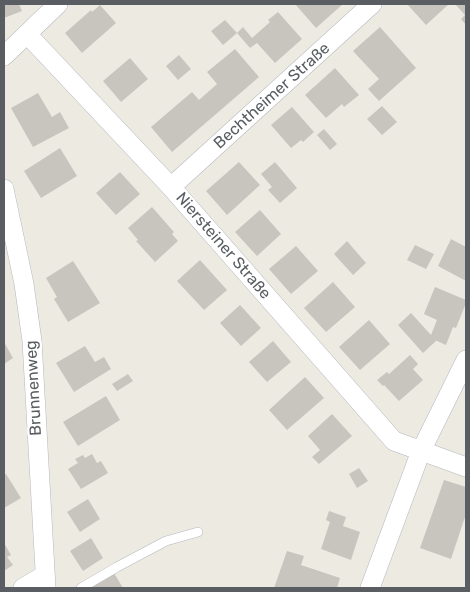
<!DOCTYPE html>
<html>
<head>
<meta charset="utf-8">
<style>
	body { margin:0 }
	#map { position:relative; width:470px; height:592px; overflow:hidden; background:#edeae2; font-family:Rubik,sans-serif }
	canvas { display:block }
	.frame { position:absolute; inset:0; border:5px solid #5a5e62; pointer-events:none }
</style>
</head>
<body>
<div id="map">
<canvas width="470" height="592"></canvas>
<div class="frame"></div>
</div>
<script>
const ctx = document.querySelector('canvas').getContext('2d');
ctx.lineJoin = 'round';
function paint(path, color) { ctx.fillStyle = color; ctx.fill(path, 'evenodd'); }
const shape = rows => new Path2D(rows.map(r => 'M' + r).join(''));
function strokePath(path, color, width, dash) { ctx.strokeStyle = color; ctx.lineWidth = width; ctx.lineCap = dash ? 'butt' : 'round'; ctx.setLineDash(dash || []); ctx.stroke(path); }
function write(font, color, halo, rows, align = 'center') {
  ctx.font = font + ' Rubik,sans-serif'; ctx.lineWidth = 4.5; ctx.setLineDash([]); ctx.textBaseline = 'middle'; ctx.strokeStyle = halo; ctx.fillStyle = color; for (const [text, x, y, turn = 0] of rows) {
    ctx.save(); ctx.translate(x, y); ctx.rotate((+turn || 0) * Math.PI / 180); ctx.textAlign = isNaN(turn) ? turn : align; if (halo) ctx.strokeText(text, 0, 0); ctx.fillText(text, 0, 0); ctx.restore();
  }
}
paint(shape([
	[4,4,19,4,22,11,4,18],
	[295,4,343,4,316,28],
	[407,4,449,4,426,25],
	[455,4,466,4,466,25,461,19,465,15],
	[100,5,116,23,82,53,65,33,91,10,92,12],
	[278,12,302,39,275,63,257,43,250,48,237,33,243,27,252,38,270,22,268,20],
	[225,20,237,33,223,45,211,31],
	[380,27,416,68,379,101,368,89,379,79,353,51],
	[235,49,259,77,172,152,151,127,192,92,199,100,217,84,207,72],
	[179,55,191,69,178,80,166,66],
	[130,58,148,79,121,102,103,81],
	[335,68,359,95,344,107,342,104,326,118,305,95],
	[38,93,52,117,60,112,69,128,33,147,11,108],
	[382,106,397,122,382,135,367,119],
	[292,107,314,132,303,142,301,140,291,148,271,125],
	[324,129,337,144,330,150,317,135],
	[60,148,77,176,41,198,24,171],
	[239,162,260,185,227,215,206,191],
	[275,162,297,188,280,203,268,190,272,187,261,174],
	[120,172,140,194,116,215,96,193],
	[152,207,174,232,172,234,178,241,155,262,136,241,138,240,128,228],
	[260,210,281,234,257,256,235,232],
	[451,239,466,247,466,281,438,266],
	[347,241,366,263,353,275,334,254],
	[415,245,434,254,426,269,407,260],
	[296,246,318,271,291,294,269,269],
	[200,260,227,290,204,310,177,281],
	[73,261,100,303,68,322,54,299,57,297,46,278],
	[333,282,355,307,326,332,304,308],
	[435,287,466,300,466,303,456,328,453,327,446,345,435,340,436,341,423,353,398,325,411,313,431,335,437,320,424,314],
	[240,305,261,328,241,346,220,323],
	[369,320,390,344,360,370,339,347],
	[273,341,291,362,267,382,249,362],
	[4,342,13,358,4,364],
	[85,346,95,362,104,357,111,369,74,392,56,363],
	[410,355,418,364,413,369,423,380,399,401,384,385,383,386,377,380,387,372,389,374],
	[128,374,133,381,117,391,112,384],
	[305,377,324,398,287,430,269,410],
	[106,396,120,420,78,446,63,422],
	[332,414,352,436,319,464,312,457,320,450,308,436],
	[92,454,97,463,101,461,108,473,81,489,68,469,78,463,75,459,83,455,85,458],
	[359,468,368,481,357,488,349,474],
	[6,474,21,498,4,508,4,475],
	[444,480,466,487,466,514,451,559,420,548],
	[88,499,100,519,80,532,67,512],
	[329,511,346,517,343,526,360,532,351,560,321,549,330,522,326,520],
	[91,538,103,558,83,571,70,551],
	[4,543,11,555,7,557,13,565,4,571],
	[287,551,304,556,301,565,340,578,337,588,274,588],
	[114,573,123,588,89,588]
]), '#c8c5bf');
const service = shape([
	[81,588,117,567,166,541,198,532]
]);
const minor = shape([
	[27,34,171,187,394,441,466,467],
	[4,56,58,4],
	[171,187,372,4],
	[4,189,24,284,32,341,46,588],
	[23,588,45,575],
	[370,588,421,451,466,360]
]);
strokePath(service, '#b4b8bc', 10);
strokePath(minor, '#b4b8bc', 20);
strokePath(service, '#fff', 9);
strokePath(minor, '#fff', 19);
write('16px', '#5a5e62', '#fff', [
	["Bechtheimer Straße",272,96,-42],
	["Niersteiner Straße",223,246,49],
	["Brunnenweg",34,388,-93]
]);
</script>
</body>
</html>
